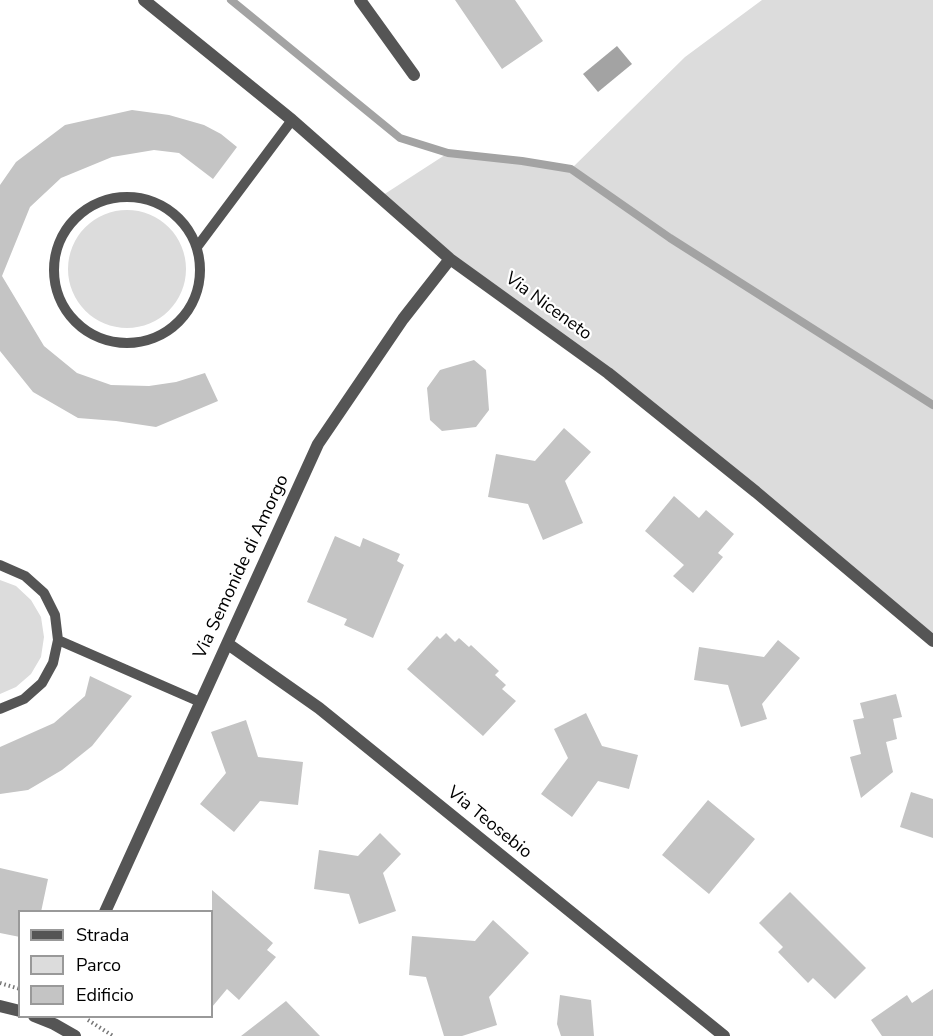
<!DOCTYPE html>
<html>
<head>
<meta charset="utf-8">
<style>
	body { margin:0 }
	#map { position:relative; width:933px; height:1036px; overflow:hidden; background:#fff; font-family:"Nunito Sans",sans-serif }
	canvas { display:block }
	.legend { position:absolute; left:18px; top:910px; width:195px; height:108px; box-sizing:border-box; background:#fff; border:2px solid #999; margin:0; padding:8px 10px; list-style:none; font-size:18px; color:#000 }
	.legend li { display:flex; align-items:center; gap:12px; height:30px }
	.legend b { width:30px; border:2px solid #999 }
</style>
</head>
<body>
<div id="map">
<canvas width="933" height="1036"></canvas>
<ul class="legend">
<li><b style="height:8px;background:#555"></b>Strada</li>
<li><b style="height:16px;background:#dcdcdc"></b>Parco</li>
<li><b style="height:16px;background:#c4c4c4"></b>Edificio</li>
</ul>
</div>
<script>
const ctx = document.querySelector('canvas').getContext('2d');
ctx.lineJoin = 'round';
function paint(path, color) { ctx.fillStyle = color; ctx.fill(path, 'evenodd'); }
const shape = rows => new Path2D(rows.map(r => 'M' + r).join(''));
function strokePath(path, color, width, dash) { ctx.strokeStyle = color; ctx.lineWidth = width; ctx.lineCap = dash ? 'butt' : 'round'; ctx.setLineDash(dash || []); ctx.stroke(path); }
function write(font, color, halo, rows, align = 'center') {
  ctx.font = font + ' "Nunito Sans",sans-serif'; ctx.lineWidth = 4.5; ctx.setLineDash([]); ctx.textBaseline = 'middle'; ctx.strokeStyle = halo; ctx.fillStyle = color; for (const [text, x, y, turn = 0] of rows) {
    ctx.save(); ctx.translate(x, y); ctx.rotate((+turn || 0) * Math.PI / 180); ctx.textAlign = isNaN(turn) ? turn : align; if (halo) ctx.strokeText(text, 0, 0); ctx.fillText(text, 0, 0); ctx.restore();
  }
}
paint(shape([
	[762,0,933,0,933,641,756,492,450,259,380,197,448,153,522,161,571,169,685,57],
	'68 269a59 59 0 1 1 118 0a59 59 0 1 1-118 0Z',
	[0,580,16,586,31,600,41,617,44,637,41,657,31,674,16,687,0,694]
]), '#dcdcdc');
paint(shape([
	[617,46,632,64,598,92,583,74]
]), '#a3a3a3');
strokePath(shape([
	[231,0,400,138,448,153,522,161,571,169,670,238,933,405]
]), '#a3a3a3', 8);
paint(shape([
	[455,0,515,0,543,41,502,69],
	[132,110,169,115,204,125,221,134,237,147,213,179,179,153,154,150,112,157,61,178,30,207,2,276,44,346,77,373,111,385,149,386,176,382,205,373,218,401,156,427,116,421,78,418,33,392,0,351,0,185,16,162,65,125],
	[474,360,486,370,489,410,476,427,442,431,430,420,427,388,440,370],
	[564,428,591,452,565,481,583,523,543,540,528,504,488,497,496,454,535,461],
	[674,496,699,518,706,510,734,534,718,553,723,557,693,593,673,576,684,565,645,531],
	[335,536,360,547,363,538,400,554,397,561,404,565,373,638,344,625,347,619,307,602],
	[446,633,455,642,459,638,469,647,471,645,499,671,495,675,506,685,502,689,516,701,483,736,407,669,437,636,440,639],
	[778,640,800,658,762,704,767,719,741,727,728,685,694,680,699,647,764,657],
	[90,676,132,696,92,746,62,770,28,790,0,794,0,747,54,723,85,696],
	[896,694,902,717,893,719,897,739,886,742,893,772,861,798,850,757,861,754,853,720,864,718,860,703],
	[586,713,602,746,638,755,629,789,598,781,572,817,541,794,568,758,554,729],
	[246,720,258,757,303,762,298,805,260,801,234,832,200,804,226,773,211,732],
	[911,792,933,799,933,838,900,827],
	[708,800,755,839,709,894,662,855],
	[380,833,401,854,383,873,396,911,359,924,349,894,314,889,319,850,358,856],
	[0,868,48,879,41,912,20,912,20,937,0,933],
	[212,890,273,943,267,950,276,957,239,1000,227,989,212,1007],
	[790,892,866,968,835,999,813,978,808,983,778,952,783,947,759,923],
	[493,920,529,953,489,997,497,1025,462,1036,444,1036,426,977,409,975,412,936,475,941],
	[933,989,933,1036,882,1036,871,1020,907,995,912,1003],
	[560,995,591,1000,594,1036,561,1036,557,1024],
	[286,1001,320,1036,241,1036,263,1019]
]), '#c4c4c4');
strokePath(shape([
	[0,983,20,989],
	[88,1020,113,1036]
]), '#777', 4, [1.5, 3]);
strokePath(shape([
	'54 270a73 73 0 1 1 146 0a73 73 0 1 1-146 0Z',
	[197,247,292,120],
	[0,565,25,576,44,593,55,615,58,640,53,663,42,683,24,699,0,709],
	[58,640,200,702]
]), '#555', 10);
strokePath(shape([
	[144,0,292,120,450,259,608,373,756,492,933,641],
	[360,0,414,75],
	[228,644,319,708,724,1036],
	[105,912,318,444,403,319,450,259],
	[0,1006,20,1011],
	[34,1016,54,1024,75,1036]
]), '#555', 12);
write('18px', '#000', '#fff', [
	["Via Niceneto",548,307,36],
	["Via Semonide di Amorgo",242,567,-65],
	["Via Teosebio",489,823,39]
]);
</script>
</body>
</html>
